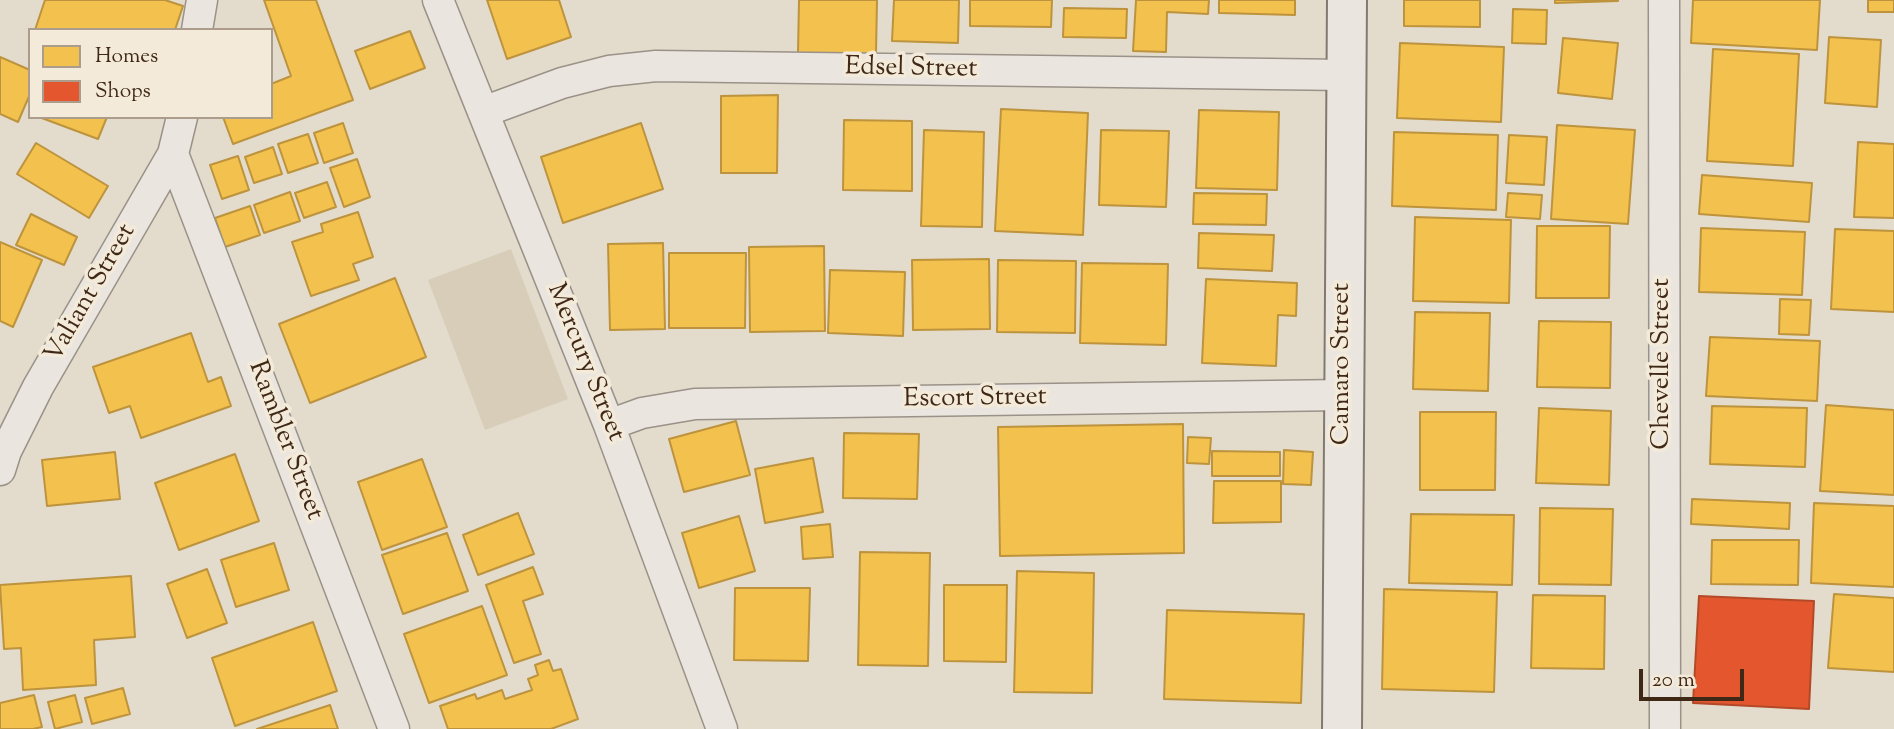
<!DOCTYPE html>
<style>
body{margin:0}
#map{position:relative;width:1894px;height:729px;overflow:hidden;background:#e3dccd;font-family:"Sorts Mill Goudy",serif}
canvas{display:block}
.legend{position:absolute;left:28px;top:28px;width:245px;height:91px;box-sizing:border-box;background:#f3ead9;border:2px solid #ab9c8b;margin:0;padding:9px 12px;list-style:none;font-size:21px;color:#402816}
.legend li{display:flex;align-items:center;gap:14px;height:35px}
.legend b{width:35px;border:2px solid #ab9c8b}
.scale{position:absolute;left:1639px;top:669px;width:105px;height:32px;box-sizing:border-box;border:4px solid #402816;border-top:0;padding-left:9px;font-size:21px;line-height:24px;white-space:nowrap;color:#402816;-webkit-text-stroke:5px #f3ead9;paint-order:stroke}
</style>
<div id="map">
<canvas width="1894" height="729"></canvas>
<ul class="legend">
<li><b style="height:19px;background:#f2c14e"></b>Homes</li>
<li><b style="height:19px;background:#e4572e"></b>Shops</li>
</ul>
<div class="scale">20 m</div>
</div>
<script>
const c = document.querySelector('canvas').getContext('2d');
c.lineJoin = 'round';
function fillPath(path, color) {
  c.fillStyle = color;
  c.fill(path, 'evenodd');
}
function strokePath(path, color, width, dash) {
  c.strokeStyle = color;
  c.lineWidth = width;
  c.lineCap = dash ? 'butt' : 'round';
  c.setLineDash(dash || []);
  c.stroke(path);
}
function label(font, color, halo, rows, align = 'center') {
  c.font = font + ' "Sorts Mill Goudy",serif';
  c.lineWidth = 7;
  c.setLineDash([]);
  c.textBaseline = 'middle';
  c.strokeStyle = halo;
  c.fillStyle = color;
  for (const [text, x, y, turn = 0] of rows) {
    c.save();
    c.translate(x, y);
    c.rotate((+turn || 0) * Math.PI / 180);
    c.textAlign = isNaN(turn) ? turn : align;
    if (halo) c.strokeText(text, 0, 0);
    c.fillText(text, 0, 0);
    c.restore();
  }
}
const green = new Path2D(`
 M511 249 568 399 485 430 428 280Z`);
const homes = new Path2D(`
 M45 0H165L183 6 175 30H35Z
 M264 0H316L353 100 233 144 223 117H271V84L291 76Z
 M487 0H559L571 37 507 59Z
 M799 0H877L876 54 798 53Z
 M894 0H959L958 43 892 41Z
 M970 0H1052L1051 27 970 26Z
 M1136 0H1209L1208 14 1167 12 1166 52 1133 51Z
 M1219 0H1295V15L1219 13Z
 M1404 0H1480V27L1404 26Z
 M1555 0H1618V1L1555 3Z
 M1693 0H1820L1817 50 1691 43Z
 M1868 0H1894V12H1868Z
 M1064 8 1127 9 1126 38 1063 37Z
 M1513 9 1547 10 1546 44 1512 43Z
 M410 31 425 68 370 89 355 51Z
 M1829 37 1881 40 1877 107 1825 103Z
 M1563 38 1618 43 1612 99 1558 93Z
 M1400 43 1504 47 1501 122 1397 118Z
 M1713 49 1799 54 1793 166 1707 161Z
 M0 57 30 70V94L18 122 0 114Z
 M778 95 777 173H721V96Z
 M1001 109 1088 113 1083 235 995 231Z
 M1199 110 1279 112 1277 190 1196 188Z
 M39 117H107L98 139Z
 M844 120 912 121V191L843 190Z
 M343 123 353 153 324 163 314 133Z
 M641 123 663 189 563 223 541 157Z
 M1557 125 1635 130 1628 224 1551 219Z
 M924 130 984 132 982 227 921 226Z
 M1101 130 1169 131 1166 207 1099 205Z
 M1394 132 1498 135 1496 210 1392 206Z
 M308 134 318 163 288 173 278 144Z
 M1509 135 1547 137 1544 185 1506 183Z
 M1858 142 1894 144V218L1854 217Z
 M36 143 108 186 89 218 17 174Z
 M273 147 282 174 254 183 245 157Z
 M238 156 249 190 222 199 210 165Z
 M357 159 370 197 344 207 330 168Z
 M1702 175 1812 183 1809 222 1699 214Z
 M327 182 336 207 304 218 295 193Z
 M290 192 300 221 264 233 254 205Z
 M1194 193 1267 194 1266 225 1193 224Z
 M1508 193 1542 195 1540 219 1506 217Z
 M250 206 260 235 225 247 215 218Z
 M358 212 373 257 353 264 359 280 311 296 292 242 323 232 321 224Z
 M31 214 77 237 64 265 16 245Z
 M1415 217 1511 220 1509 303 1413 301Z
 M1537 226H1610L1609 298H1536Z
 M1701 228 1805 232 1802 295 1699 292Z
 M1835 229 1894 231V312L1831 309Z
 M1199 233 1274 235 1272 271 1198 268Z
 M0 242 42 260 13 327 0 321Z
 M663 243 665 329 610 330 608 244Z
 M824 246 825 331 750 332 749 247Z
 M669 253H746L745 328H669Z
 M989 259 990 329 913 330 912 260Z
 M998 260 1076 261 1075 333 997 332Z
 M1082 263 1168 264 1166 345 1080 343Z
 M830 270 905 272 903 336 828 333Z
 M395 278 426 357 310 403 279 324Z
 M1206 279 1297 283 1296 316 1278 315 1276 366 1202 363Z
 M1780 299 1811 300 1809 335 1779 334Z
 M1415 312 1490 313 1488 391 1413 389Z
 M1539 321 1611 322 1610 388 1537 387Z
 M191 333 208 382 221 377 231 406 141 438 130 406 109 413 93 367Z
 M1710 337 1820 341 1817 401 1706 396Z
 M1826 405 1894 410V495L1820 491Z
 M1712 406 1807 408 1805 467 1710 464Z
 M1539 408 1611 411 1609 485 1536 483Z
 M1420 412H1496L1495 490H1420Z
 M736 421 750 475 684 492 669 439Z
 M1183 424 1184 553 1000 556 998 427Z
 M844 433 919 434 917 499 843 498Z
 M1188 437 1211 438 1209 464 1187 463Z
 M1284 450 1313 452 1311 485 1283 484Z
 M1212 451 1280 452V476H1212Z
 M115 452 120 499 47 506 42 460Z
 M235 454 259 521 179 550 155 483Z
 M813 458 823 512 765 523 755 469Z
 M422 459 447 527 382 550 358 482Z
 M1214 481H1281V522L1213 523Z
 M1692 499 1790 503 1789 529 1691 524Z
 M1814 503 1894 506V587L1811 583Z
 M1540 508 1613 509 1611 585 1539 584Z
 M518 513 534 554 478 575 463 535Z
 M1411 514 1514 515 1512 585 1409 583Z
 M739 516 755 571 699 588 682 533Z
 M830 524 833 557 803 559 801 527Z
 M447 533 468 591 403 614 382 555Z
 M1712 540H1799L1798 585 1711 584Z
 M274 543 289 590 236 607 221 560Z
 M860 552 930 553 928 666 858 665Z
 M533 567 543 594 523 601 541 654 514 663 486 585Z
 M207 569 227 623 187 638 167 584Z
 M1017 571 1094 573 1092 693 1014 692Z
 M131 576 135 637 94 640 96 685 23 690 21 648 4 649 0 585Z
 M944 585H1007L1006 662 944 661Z
 M735 588H810L808 661 734 660Z
 M1384 589 1497 592 1494 692 1382 689Z
 M1834 594 1894 598V672L1828 668Z
 M1533 595 1605 596 1604 669 1531 668Z
 M482 606 507 675 429 703 404 634Z
 M1167 610 1304 614 1301 703 1164 699Z
 M313 622 337 691 235 726 212 658Z
 M549 660 553 671 561 669 578 719 551 729H448L440 706 475 694 477 699 502 690 505 699 532 690 528 679 538 675 535 665Z
 M123 688 130 714 92 724 85 698Z
 M34 695 42 727 33 729H0V703Z
 M75 695 82 722 55 729 48 702Z
 M330 705 338 729H257Z`);
const shops = new Path2D(`
 M1699 596 1814 601 1809 709 1693 703Z`);
const street = new Path2D(`
 M438 0 609 425 722 729
 M1664 0 1665 729
 M197 30 202 0
 M483 112 562 83 609 71 656 66 1346 75
 M173 154 394 729
 M609 425 642 413 695 404 1344 395
 M0 470 6 451 38 387 173 154 182 117`);
const secondary = new Path2D(`
 M1342 729 1347 0`);
const streetNames = [
 ["Edsel Street",911,70,1],
 ["Valiant Street",92,294,-60],
 ["Mercury Street",584,363,68],
 ["Camaro Street",1344,364,-90],
 ["Chevelle Street",1664,364,-90],
 ["Escort Street",975,400,-1],
 ["Rambler Street",284,441,69]
];
fillPath(green, '#d8cdb8');
fillPath(homes, '#f2c14e');
strokePath(homes, '#bd933d', 2);
fillPath(shops, '#e4572e');
strokePath(shops, '#b34927', 2);
strokePath(street, '#9a9288', 33);
strokePath(secondary, '#827a70', 42);
strokePath(street, '#eae5de', 30);
strokePath(secondary, '#eae5de', 38);
label('26px', '#402816', '#f3ead9', streetNames);
</script>
